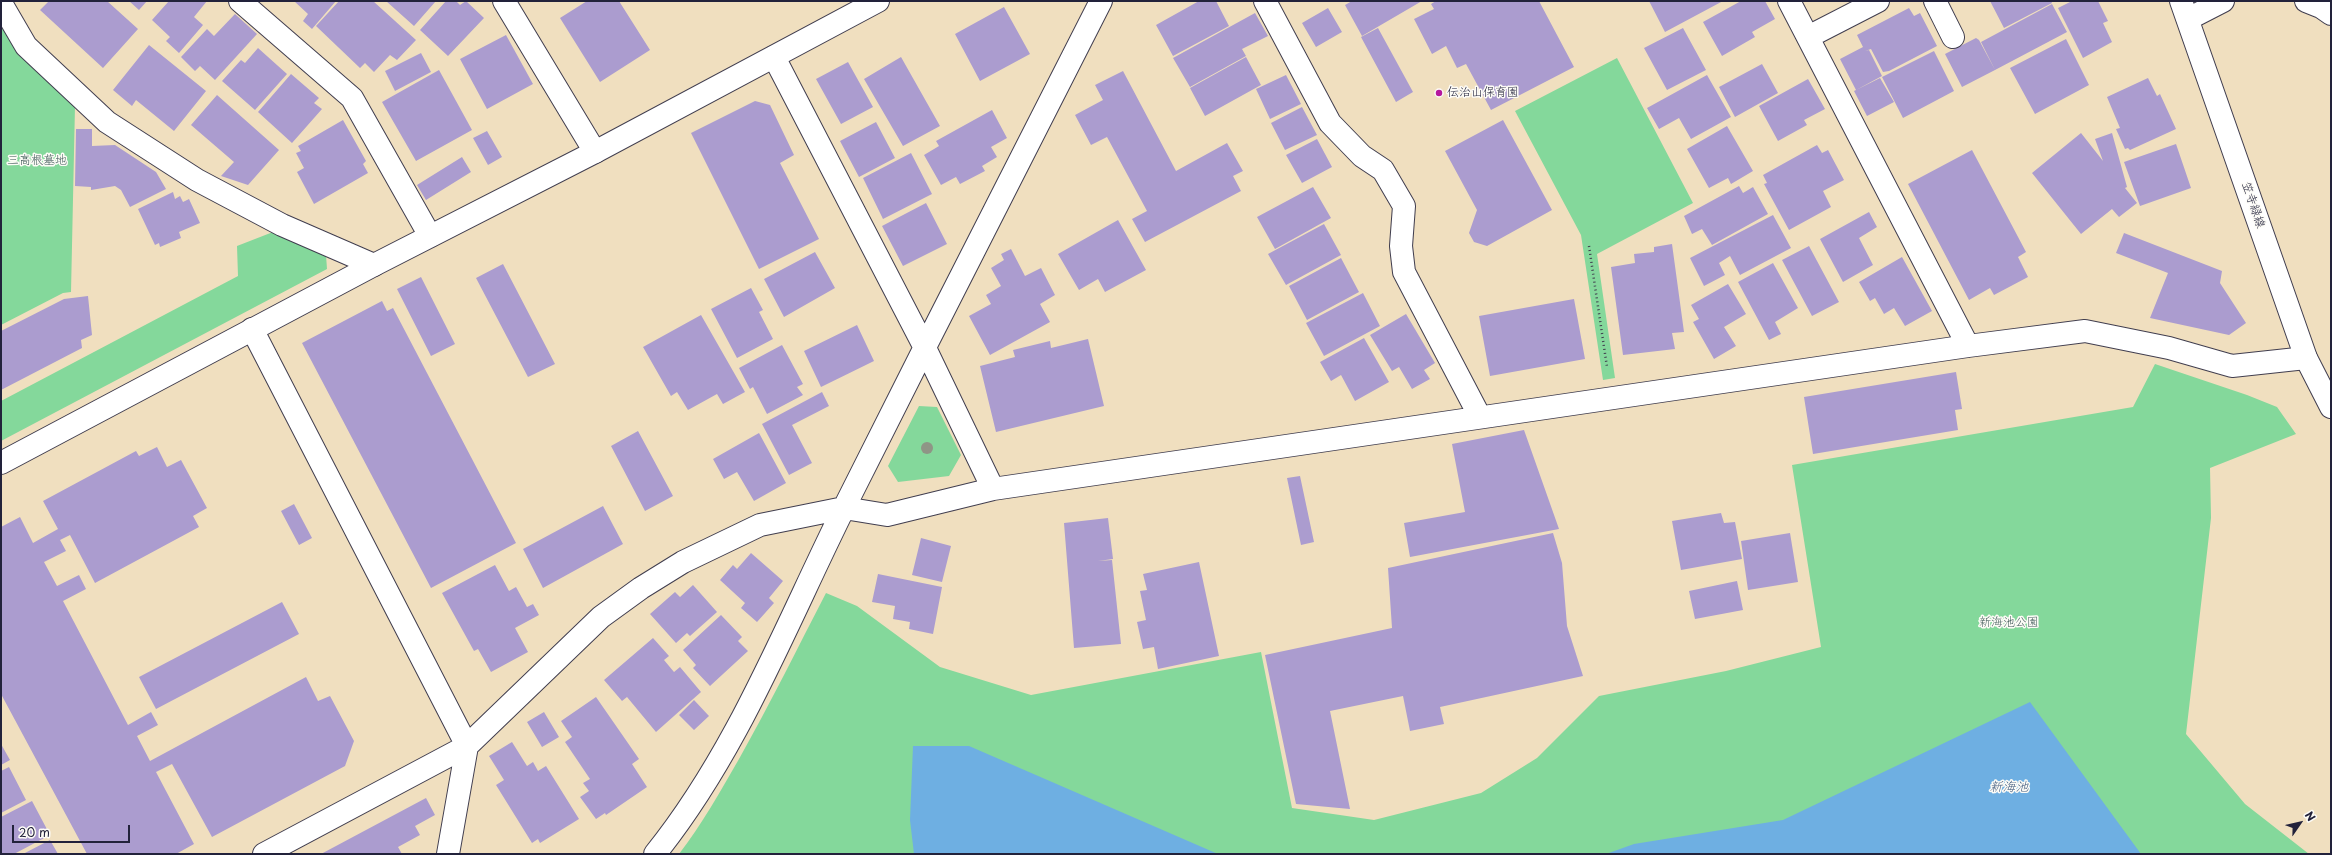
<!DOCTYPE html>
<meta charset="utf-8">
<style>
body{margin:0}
#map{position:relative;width:2332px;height:855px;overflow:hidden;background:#f0dfbf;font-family:"Playpen Sans",sans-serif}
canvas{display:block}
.frame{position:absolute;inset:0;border:2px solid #22223b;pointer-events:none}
.north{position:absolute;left:2280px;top:803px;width:40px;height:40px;-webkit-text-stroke:3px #fdfcf7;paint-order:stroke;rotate:56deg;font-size:11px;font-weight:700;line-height:16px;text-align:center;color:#22223b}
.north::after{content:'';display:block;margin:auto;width:14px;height:18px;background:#22223b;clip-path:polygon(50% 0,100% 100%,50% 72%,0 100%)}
.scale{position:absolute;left:12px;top:825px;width:118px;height:18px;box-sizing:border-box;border:2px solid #22223b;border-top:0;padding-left:5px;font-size:12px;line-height:14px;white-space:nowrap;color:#22223b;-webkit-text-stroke:3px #fdfcf7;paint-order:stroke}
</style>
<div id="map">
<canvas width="2332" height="855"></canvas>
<div class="frame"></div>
<div class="north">N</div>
<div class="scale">20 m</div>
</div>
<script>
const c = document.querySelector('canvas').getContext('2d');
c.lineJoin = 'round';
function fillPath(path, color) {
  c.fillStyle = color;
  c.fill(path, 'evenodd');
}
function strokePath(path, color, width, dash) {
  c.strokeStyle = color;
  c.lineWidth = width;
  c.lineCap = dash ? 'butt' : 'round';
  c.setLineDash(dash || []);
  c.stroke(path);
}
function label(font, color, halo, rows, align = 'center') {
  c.font = font + ' "Playpen Sans","Klee One",sans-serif';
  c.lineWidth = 3;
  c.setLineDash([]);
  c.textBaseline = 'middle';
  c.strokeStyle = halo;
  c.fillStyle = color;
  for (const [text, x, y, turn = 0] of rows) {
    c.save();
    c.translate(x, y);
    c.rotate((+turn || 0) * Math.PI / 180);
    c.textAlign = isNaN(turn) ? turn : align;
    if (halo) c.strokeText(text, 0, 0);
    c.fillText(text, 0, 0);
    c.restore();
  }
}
const green = new Path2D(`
 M1 20 75 106 71 292 63 293 1 325Z
 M1617 58 1693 203 1597 254 1615 378 1603 380 1581 235 1515 111Z
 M273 232 326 255 327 269 1 441V401L238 276 237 246Z
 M2155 364 2247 395 2277 407 2296 434 2210 468 2211 518 2186 734 2245 804 2309 854H679C702 824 720 792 739 759 770 704 797 649 826 593L857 606 940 667 1031 695 1261 652 1292 808 1374 820 1481 793 1537 758 1599 696 1726 671 1821 647 1792 465 2133 407Z
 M919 406 937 407 961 455 949 476 898 482 888 466Z`);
const water = new Path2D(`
 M2030 702 2141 854H1606L1634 844 1783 820Z
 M913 746H969L1218 854H914L910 820Z`);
const building = new Path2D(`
 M49 1H107L138 29 103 68 40 10Z
 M129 1H147L139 10Z
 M169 1H207L194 17 203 25 179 53 166 41 170 37 152 20Z
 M294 1H336L312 29 303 21 308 14Z
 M339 1H373L416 40 397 60 390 55 374 72 365 63 360 68 316 26Z
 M386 1H436L414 26Z
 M446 1H456L460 5 466 1 484 18 448 56 420 30Z
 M587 1H619L650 50 600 82 560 18Z
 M1199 1H1216L1229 26 1173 56 1156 25Z
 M1352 1H1422L1362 36 1345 5Z
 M1436 1H1539L1574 67 1491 110 1466 64 1457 68 1446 46 1432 54 1414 19 1434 9 1431 4Z
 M1649 1H1723L1665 32Z
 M1741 1H1765L1775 19 1752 32 1755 37 1722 56 1703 22Z
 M1990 1H2051L2052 3 2004 28Z
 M2072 1H2098L2108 21 2103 23 2112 42 2083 58 2058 8Z
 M2052 4 2067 32 1995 70 1981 42Z
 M1004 7 1030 54 980 81 955 34Z
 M1328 8 1342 32 1316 47 1302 23Z
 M1909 8 1914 16 1920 13 1937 46 1889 71 1883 72 1871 49 1865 51 1869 50 1882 76 1856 90 1840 59 1863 47 1857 35Z
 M1255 13 1268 36 1242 49 1246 56 1190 87 1173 58Z
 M235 14 257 34 215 80 200 66 195 71 181 57 207 29 214 36Z
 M1378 28 1413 92 1396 102 1361 37Z
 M1683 28 1706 70 1667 90 1644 48Z
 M506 35 533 84 487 109 460 59Z
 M1976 38 1979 40 1995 70 1962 87 1945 54Z
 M2066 39 2089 85 2035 114 2010 68Z
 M149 45 206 91 174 131 136 100 132 106 113 90Z
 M258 48 287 74 255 110 222 81 241 60 245 63Z
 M1934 51 1954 91 1903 118 1882 77Z
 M421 53 431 72 395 91 385 71Z
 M901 57 940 126 903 146 864 79Z
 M1246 57 1261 85 1205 116 1190 88Z
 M848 62 873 107 841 124 816 79Z
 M1762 64 1778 93 1735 117 1719 87Z
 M439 70 472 130 416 161 382 102Z
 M1123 71 1176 171 1227 143 1243 171 1233 176 1241 191 1145 242 1132 219 1147 211 1107 137 1091 145 1075 115 1103 100 1095 85Z
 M291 74 319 98 314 103 322 109 292 143 258 112Z
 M1286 75 1301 104 1270 119 1256 89Z
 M1707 75 1731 117 1691 139 1679 118 1659 129 1647 108Z
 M1880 78 1894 102 1867 116 1854 91Z
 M2148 78 2157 96 2160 94 2176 129 2130 150 2128 148 2125 149 2116 129 2120 128 2107 97Z
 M1808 79 1825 109 1804 120 1807 125 1778 141 1759 106Z
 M217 95 279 150 248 185 221 176 234 162 191 125Z
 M755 101 770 105 794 155 780 163 819 239 759 269 691 133Z
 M1302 107 1317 135 1285 150 1271 123Z
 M992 110 1007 138 991 147 997 157 982 166 985 171 960 184 956 177 941 185 924 155 939 146 936 141Z
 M343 120 366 161 363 164 368 173 314 204 297 172 304 168 296 153 301 151 298 146Z
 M1503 120 1552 210 1487 246 1474 242 1469 233 1477 210 1445 151Z
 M876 122 895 158 859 177 840 141Z
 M1727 126 1753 171 1731 184 1728 178 1709 188 1687 149Z
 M76 129H92V146L115 145 156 172 166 189 130 207 121 190 115 186 91 190V187L75 186Z
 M487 131 502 157 488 165 473 138Z
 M2081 133 2103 161 2095 139 2112 133 2127 187 2125 188 2137 203 2119 217 2112 209 2081 234 2032 173Z
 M1317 139 1332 167 1302 183 1286 155Z
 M2176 144 2191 188 2140 206 2124 162Z
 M1817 145 1822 153 1828 150 1844 180 1823 191 1831 207 1789 230 1764 184 1767 183 1763 175Z
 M1972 150 2026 252 2018 257 2028 277 1994 295 1990 288 1969 300 1908 184Z
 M911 153 932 194 883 219 863 178Z
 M462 157 471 172 426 200 417 185Z
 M1739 186 1743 193 1753 187 1768 214 1712 245 1702 229 1692 234 1684 216Z
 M1313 187 1331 218 1275 249 1257 217Z
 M173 192 175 199 180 196 183 202 189 199 200 223 179 232 181 238 160 247 159 243 155 245 138 209Z
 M926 203 947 244 903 266 882 226Z
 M1869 212 1877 227 1859 238 1873 265 1843 282 1820 239Z
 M1773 215 1791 248 1740 275 1730 256 1719 263 1725 275 1704 286 1690 258Z
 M1118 220 1146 270 1105 292 1098 279 1079 290 1058 254Z
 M1324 224 1341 255 1286 285 1268 254Z
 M2124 233 2222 271 2220 283 2246 323 2229 335 2150 318 2168 273 2116 253Z
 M1672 244 1684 332 1672 333 1675 349 1623 355 1611 267 1635 263 1634 254 1654 252V247Z
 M1809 246 1839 302 1812 316 1782 260Z
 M1011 249 1025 276 1041 268 1055 295 1040 304 1050 322 990 355 969 316 991 304 986 295 1001 286 991 268 1004 260 1001 254Z
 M815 252 835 288 784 317 764 279Z
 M1902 257 1932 311 1905 326 1894 308 1884 314 1875 298 1870 301 1859 282Z
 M1341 258 1359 292 1307 320 1289 286Z
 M1773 263 1798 308 1775 322 1781 334 1769 340 1738 282Z
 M503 264 555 364 528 377 476 278Z
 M421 277 455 344 431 356 397 289Z
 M1728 284 1746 314 1724 327 1736 346 1714 359 1693 322 1699 319 1691 305Z
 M751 288 763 310 759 312 773 339 737 358 711 309Z
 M1363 293 1380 326 1324 356 1306 323Z
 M88 296 92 335 81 340 82 348 1 390V331L64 299Z
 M1574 299 1585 359 1490 376 1479 316Z
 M382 301 387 311 393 308 516 543 431 588 302 343Z
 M1406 314 1435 363 1424 370 1430 379 1412 389 1399 367 1392 371 1370 335Z
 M701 315 745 392 723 404 717 394 688 410 677 392 671 396 643 347Z
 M857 325 874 361 821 387 804 351Z
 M1364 338 1389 382 1355 401 1341 375 1331 381 1320 362Z
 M1088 339 1104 406 996 432 980 366 1015 357 1013 350 1050 341 1051 348Z
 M782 345 803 384 797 387 803 395 767 414 753 387 750 389 739 368Z
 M1956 372 1962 409 1955 410 1958 430 1813 454 1804 397Z
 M822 392 829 406 792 425 812 463 789 475 762 424Z
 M1524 430 1559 529 1410 557 1404 523 1465 512 1452 444Z
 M638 431 673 496 645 511 611 446Z
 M759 433 786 483 754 501 737 472 724 479 713 459Z
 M157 447 167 467 181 460 207 508 193 516 199 527 95 583 70 535 60 540 66 551 44 562 57 586 79 575 86 589 63 601 128 725 151 712 158 725 137 736 150 761 306 677 318 701 330 696 354 741 345 766 212 837 172 764 156 772 194 844 176 854H87L1 694V527L20 517 33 543 58 529 43 501 136 451 139 456Z
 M1300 476 1314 542 1301 545 1287 478Z
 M294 504 312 538 299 545 281 511Z
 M603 506 623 544 543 588 523 549Z
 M1721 513 1724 523 1735 522 1742 559 1681 570 1672 521Z
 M1108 518 1113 559 1098 561 1112 560 1121 644 1074 648 1064 523Z
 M1553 533 1562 563 1567 626 1583 676 1440 707 1444 724 1410 731 1403 696 1330 711 1350 809 1296 804 1265 655 1392 628 1388 568Z
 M1790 533 1798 582 1748 590 1741 541Z
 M921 538 951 546 942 582 912 575Z
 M751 553 783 581 769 598 774 603 757 622 741 608 745 603 720 580 733 565 737 569Z
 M1199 562 1219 656 1158 669 1154 647 1143 649 1137 622 1146 620 1140 591 1147 590 1143 574Z
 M495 565 509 591 516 587 527 607 533 604 539 615 515 628 528 652 491 672 478 649 474 651 442 593Z
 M878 574 942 587 933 634 909 629 910 622 893 619 895 606 872 602Z
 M1737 581 1743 610 1695 619 1689 591Z
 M693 585 717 612 690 636 687 633 676 643 650 614 675 592 680 597Z
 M282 602 299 634 156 709 139 677Z
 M721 615 742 637 738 641 748 651 710 686 693 668 696 665 683 650Z
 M653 638 669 656 664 660 674 672 680 667 701 692 656 732 627 697 622 701 604 680Z
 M596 697 639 759 632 764 647 787 606 815 605 813 596 819 580 797 589 791 583 783 590 779 565 742 572 737 561 721Z
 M694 700 709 716 694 730 679 715Z
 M544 712 559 737 542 747 527 722Z
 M512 742 527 766 533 762 538 771 546 766 579 819 540 843 538 839 532 843 496 785 504 780 489 756Z
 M1 744 10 760 1 765Z
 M9 767 26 800 1 813V771Z
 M426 798 435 815 415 826 420 835 398 847 402 854H321Z
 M32 801 50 835 14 854H1V817Z
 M50 840 58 854H23Z`);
const path = new Path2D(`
 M1589 246 1607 367`);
const service = new Path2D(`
 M2306 1 2321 7 2331 14
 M2188 19 2223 1`);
const minor = new Path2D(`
 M240 1 352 98 430 236
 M504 1 595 152
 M1265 1 1330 123 1362 156 1383 170 1404 206 1401 246 1404 272 1480 417
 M1789 1 1968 346
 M1935 1 1953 37
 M1 3 26 46 107 122 197 180 282 225 374 265
 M1808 37 1878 1
 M774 57 925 348 993 489
 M252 329 467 746 448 854
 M264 854 467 746 601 617 641 588 683 562 760 525 844 508 887 515 993 489 1968 346 2085 331 2169 348 2232 366 2306 358
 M655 854C738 751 786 624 845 506 929 337 1016 170 1101 1`);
const tertiary = new Path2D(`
 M2181 1 2306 358 2331 407
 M1 463 374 265 595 152 878 1`);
const trees = [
 [927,448]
];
const markers = [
 [1439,93,4,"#b5179e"]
];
const poiNames = [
 ["伝治山保育園",1447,93]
];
const parkNames = [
 ["三高根墓地",37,161],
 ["新海池公園",2009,623]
];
const streetNames = [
 ["笠寺緑線",2253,205,71]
];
const waterNames = [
 ["新海池",2009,787]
];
fillPath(green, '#84d89b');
fillPath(water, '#6eafe2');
fillPath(building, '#ab9ccf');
strokePath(service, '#413e4f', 24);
strokePath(minor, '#413e4f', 24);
strokePath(tertiary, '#413e4f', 24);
strokePath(path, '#413e4f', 2.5, [1, 3]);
strokePath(service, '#fff', 22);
strokePath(minor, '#fff', 22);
strokePath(tertiary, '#fff', 22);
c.fillStyle = '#8f9586';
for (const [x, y] of trees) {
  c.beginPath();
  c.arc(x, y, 6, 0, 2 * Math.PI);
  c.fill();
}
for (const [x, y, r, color] of markers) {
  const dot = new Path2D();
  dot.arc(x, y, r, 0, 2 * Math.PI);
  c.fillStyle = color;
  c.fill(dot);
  strokePath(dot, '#fdfcf7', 1.5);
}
label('12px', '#22223b', '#fdfcf7', poiNames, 'left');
label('12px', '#3f5958', '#fdfcf7', parkNames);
label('12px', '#22223b', '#fdfcf7', streetNames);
label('italic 13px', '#405a7e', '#fdfcf7', waterNames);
</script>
